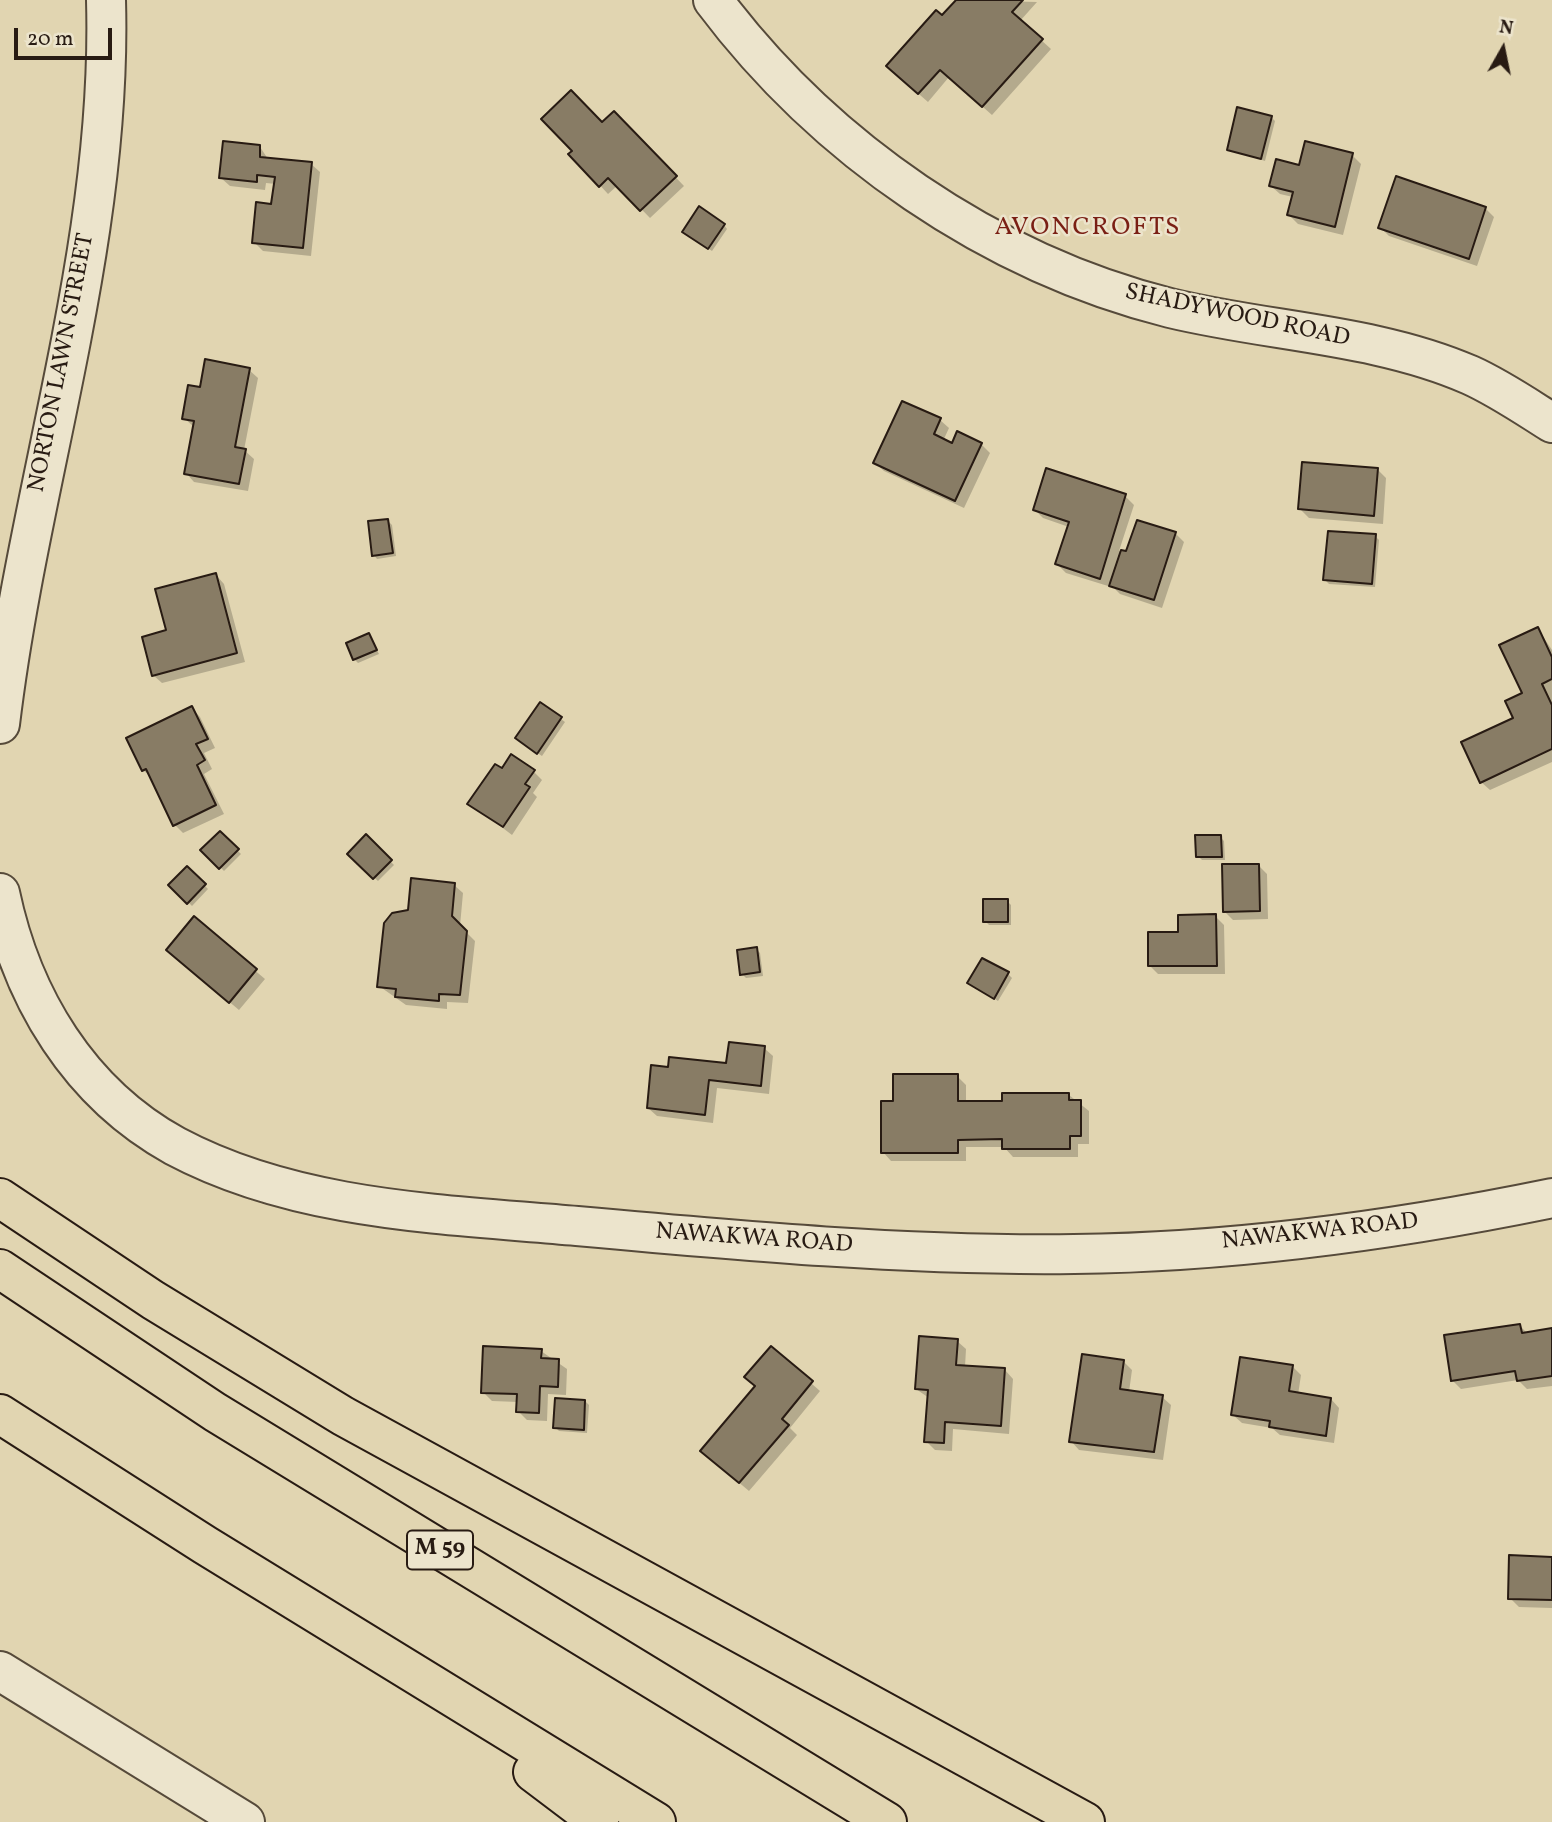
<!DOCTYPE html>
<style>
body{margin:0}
#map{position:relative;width:1552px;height:1822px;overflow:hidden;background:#e1d5b1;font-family:Vollkorn,serif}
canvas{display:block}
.north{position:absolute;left:1468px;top:14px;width:70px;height:70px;-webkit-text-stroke:5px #ece4cc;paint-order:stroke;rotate:9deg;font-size:19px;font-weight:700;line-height:28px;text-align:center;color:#281b13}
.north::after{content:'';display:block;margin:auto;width:24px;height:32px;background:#281b13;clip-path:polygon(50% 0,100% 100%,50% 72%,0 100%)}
.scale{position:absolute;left:14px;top:28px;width:98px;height:32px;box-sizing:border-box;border:4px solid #281b13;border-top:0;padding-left:9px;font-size:21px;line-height:24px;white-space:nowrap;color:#281b13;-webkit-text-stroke:5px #ece4cc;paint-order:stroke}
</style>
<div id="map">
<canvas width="1552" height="1822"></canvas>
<div class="north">N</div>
<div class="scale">20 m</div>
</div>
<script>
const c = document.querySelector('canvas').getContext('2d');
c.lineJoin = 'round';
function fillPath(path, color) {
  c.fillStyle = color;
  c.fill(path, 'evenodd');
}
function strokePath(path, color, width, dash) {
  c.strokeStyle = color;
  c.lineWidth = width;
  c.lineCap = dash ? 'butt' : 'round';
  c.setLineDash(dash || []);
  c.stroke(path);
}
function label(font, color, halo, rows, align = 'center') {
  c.font = font + ' Vollkorn,serif';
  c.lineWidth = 5;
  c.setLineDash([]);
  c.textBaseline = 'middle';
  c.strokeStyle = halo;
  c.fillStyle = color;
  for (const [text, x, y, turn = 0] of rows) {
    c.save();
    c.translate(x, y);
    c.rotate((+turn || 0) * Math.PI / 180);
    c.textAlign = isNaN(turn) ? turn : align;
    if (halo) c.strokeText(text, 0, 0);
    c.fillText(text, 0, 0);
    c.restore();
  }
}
const shadow = new Path2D(`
 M958 0 1037 2 1020 21 1051 49 992 115 949 77 928 102 897 75Z
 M614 113 684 186 650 218 618 185 608 194 571 154Z
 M1271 117 1275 121 1265 161 1229 149Z
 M260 147 268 159 311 164 320 172 311 256 263 251 254 242 273 206 276 184 266 183 265 190 230 186 221 178Z
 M1352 155 1361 164 1343 235 1298 224 1289 215 1293 197 1280 194 1271 186 1301 167Z
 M1485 208 1494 217 1477 266 1389 236 1380 227Z
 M724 225 727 229 712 251 688 235Z
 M249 370 258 378 244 450 254 459 248 491 194 482 186 473 194 427 184 418 201 389Z
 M903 403 940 420 949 428 943 441 953 445 981 444 990 453 964 508 884 471 875 463Z
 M1377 469 1386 478 1383 524 1309 518 1300 509Z
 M1047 471 1125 496 1134 505 1119 551 1127 554 1175 533 1184 542 1162 608 1120 594 1109 583 1108 586 1066 573 1057 564 1069 527 1043 518 1035 510Z
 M388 521 392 525 396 556 377 559 374 555Z
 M1375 536 1379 540 1375 587 1329 584 1325 580Z
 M216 575 224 584 245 662 162 683 153 675 168 631Z
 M1538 629 1552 650V762L1490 790 1481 782 1516 719 1524 694Z
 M369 635 379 654 358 663 354 659Z
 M541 704 565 722 542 756 521 742Z
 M192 708 200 717 215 748 204 753 212 769 204 774 224 814 183 833 175 825 153 779 143 770Z
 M502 770 534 772 542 780 533 793 537 797 512 835 470 803Z
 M220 833 241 854 224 871 203 850Z
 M366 837 394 865 378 881 349 854Z
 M1220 837 1224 841 1225 860H1202L1198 856Z
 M1258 865 1267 874 1268 919 1233 920 1224 911Z
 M187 868 208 889 192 906 171 885Z
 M454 885 463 893 460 926 475 941 468 1003 447 1002V1009L406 1005 379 986 409 911Z
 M1007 901 1011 905V925H989L985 921Z
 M1215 916 1224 925 1225 974H1158L1150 966Z
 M194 919 265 979 239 1010 177 958Z
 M756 949 760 953 763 976 746 978 742 974Z
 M1008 974 1012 978 998 1001 970 983Z
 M764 1048 773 1056 769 1094 717 1088 713 1123 657 1116 648 1108 670 1069 728 1065Z
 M957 1076 966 1085V1103H1004L1069 1095 1089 1111V1144H1078V1157H1013L1004 1147H966V1161H891L883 1152 895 1102Z
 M1520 1326 1528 1334 1552 1330V1386L1527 1389 1518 1380 1461 1389 1452 1380Z
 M957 1341 966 1349 965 1367 1005 1370 1013 1379 1009 1434 953 1429 952 1451 935 1450 926 1441 929 1398 916 1389Z
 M771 1348 820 1391 790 1428 797 1435 749 1491 711 1459 756 1387Z
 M541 1351 567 1369 566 1395 548 1394 547 1421 527 1420 518 1411V1402L492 1401 483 1392Z
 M1123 1361 1132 1370 1129 1392 1162 1397 1171 1405 1163 1460 1079 1450 1071 1441Z
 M1292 1366 1301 1375 1298 1395 1331 1399 1339 1408 1334 1443 1280 1435 1272 1428 1242 1423 1233 1415Z
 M585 1401 589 1405 587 1433 559 1431 555 1427Z
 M1552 1558V1608L1519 1607 1510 1598Z`);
const building = new Path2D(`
 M956 0H1023L1012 12 1043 39 982 107 940 70 918 94 886 66 936 10 942 15Z
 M571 90 602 122 614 111 677 176 640 211 608 178 599 187 568 154 572 151 541 119Z
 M1237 107 1272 116 1261 159 1227 150Z
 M223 141 260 145V157L312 162 303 248 252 243 256 202 271 204 275 177 257 175V182L219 178Z
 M1305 141 1353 153 1335 227 1287 215 1293 192 1269 186 1276 159 1299 165Z
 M1396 176 1486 207 1469 259 1378 228Z
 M699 206 725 224 708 249 682 232Z
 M205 359 250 368 235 447 246 449 239 484 184 474 194 421 182 419 188 385 200 387Z
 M902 401 941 418 934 434 952 443 957 431 982 443 955 501 873 463Z
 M1302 462 1378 468 1374 516 1298 509Z
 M1046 468 1126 494 1100 579 1055 564 1069 522 1033 510Z
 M388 519 393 553 372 556 368 521Z
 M1137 520 1176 532 1154 600 1109 586 1121 550 1126 551Z
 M1328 531 1376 534 1372 584 1323 580Z
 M216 573 237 653 152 676 142 637 166 630 155 589Z
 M1538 627 1552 657V679L1542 684 1552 705V749L1480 783 1461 742 1513 718 1505 701 1522 693 1499 645Z
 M369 633 377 650 353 660 346 643Z
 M540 702 562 717 537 754 515 738Z
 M192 706 208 739 196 744 205 760 197 765 216 805 173 826 146 769 142 771 126 738Z
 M511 754 535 770 525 784 530 787 503 827 467 804 495 764 502 768Z
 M220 831 239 849 219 869 200 850Z
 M366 834 392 860 373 879 347 854Z
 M1195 835H1221L1222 857H1196Z
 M1222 864H1259L1260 911 1223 912Z
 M187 866 206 884 187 904 168 885Z
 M411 878 455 883 452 916 467 931 460 995 439 994V1001L395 997 396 989 377 987 384 923 392 913 408 910Z
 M983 899H1008V922H983Z
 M1216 914 1217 966H1148V932H1178V915Z
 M194 916 257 969 229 1003 166 950Z
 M757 947 760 972 740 975 737 950Z
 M982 958 1009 972 994 999 967 983Z
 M729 1042 765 1046 761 1086 709 1080 705 1115 647 1108 651 1065 668 1067 669 1057 726 1063Z
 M893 1074H958V1101H1002V1093H1069V1100H1081V1136H1070V1149H1002V1139L958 1140V1153H881V1101H893Z
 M1520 1324 1522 1333 1552 1328V1376L1517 1381 1515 1371 1451 1381 1444 1335Z
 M919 1336 958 1339 956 1365 1005 1368 1001 1426 945 1422 944 1443 924 1442 928 1390 915 1389Z
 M483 1346 542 1349 541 1358 559 1359 558 1387 540 1386 539 1413 516 1412 517 1394 481 1393Z
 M771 1346 813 1381 782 1419 789 1425 739 1483 700 1451 755 1386 744 1377Z
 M1082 1354 1124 1360 1120 1389 1163 1395 1154 1452 1069 1442Z
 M1240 1357 1293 1365 1289 1391 1331 1398 1326 1436 1269 1427 1270 1421 1231 1415Z
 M555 1398 585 1400 584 1430 553 1428Z
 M1509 1555 1552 1557V1600L1508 1599Z`);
const minor = new Path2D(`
 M713 0C824 148 990 263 1170 308 1269 332 1376 334 1470 375 1499 388 1525 406 1552 423
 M0 724C29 482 113 246 106 0
 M0 893C22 998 79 1093 175 1146 297 1211 443 1214 577 1226 742 1241 908 1256 1074 1254 1234 1252 1396 1230 1552 1198
 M0 1671 245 1822`);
const highway = new Path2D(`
 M0 1198 153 1300 343 1416 1085 1822
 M0 1269 215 1412 887 1822
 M0 1414 205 1545 656 1822
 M533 1772 599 1822`);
const shields = [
 [440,1550,66]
];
const shieldNames = [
 ["M 59",440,1550]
];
const streetNames = [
 ["SHADYWOOD ROAD",1237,317,12],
 ["NORTON LAWN STREET",63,363,-79],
 ["NAWAKWA ROAD",1320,1233,-6],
 ["NAWAKWA ROAD",754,1240,4]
];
const neighbourhoodNames = [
 ["AVONCROFTS",1088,229]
];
fillPath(shadow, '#0003');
fillPath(building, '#887c65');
strokePath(building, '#281b13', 2);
strokePath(minor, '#564a3a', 42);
strokePath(highway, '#281b13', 42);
strokePath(minor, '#ece4cc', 38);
strokePath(highway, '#e1d5b1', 38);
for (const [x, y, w] of shields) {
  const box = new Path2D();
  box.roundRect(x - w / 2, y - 19.5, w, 39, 5);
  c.fillStyle = '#ece4cc';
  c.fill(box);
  strokePath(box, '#281b13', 2);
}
label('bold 23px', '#281b13', null, shieldNames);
label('24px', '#281b13', '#ece4cc', streetNames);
c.letterSpacing = '2px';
label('26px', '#7a1f14', '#ece4cc', neighbourhoodNames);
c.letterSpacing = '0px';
</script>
